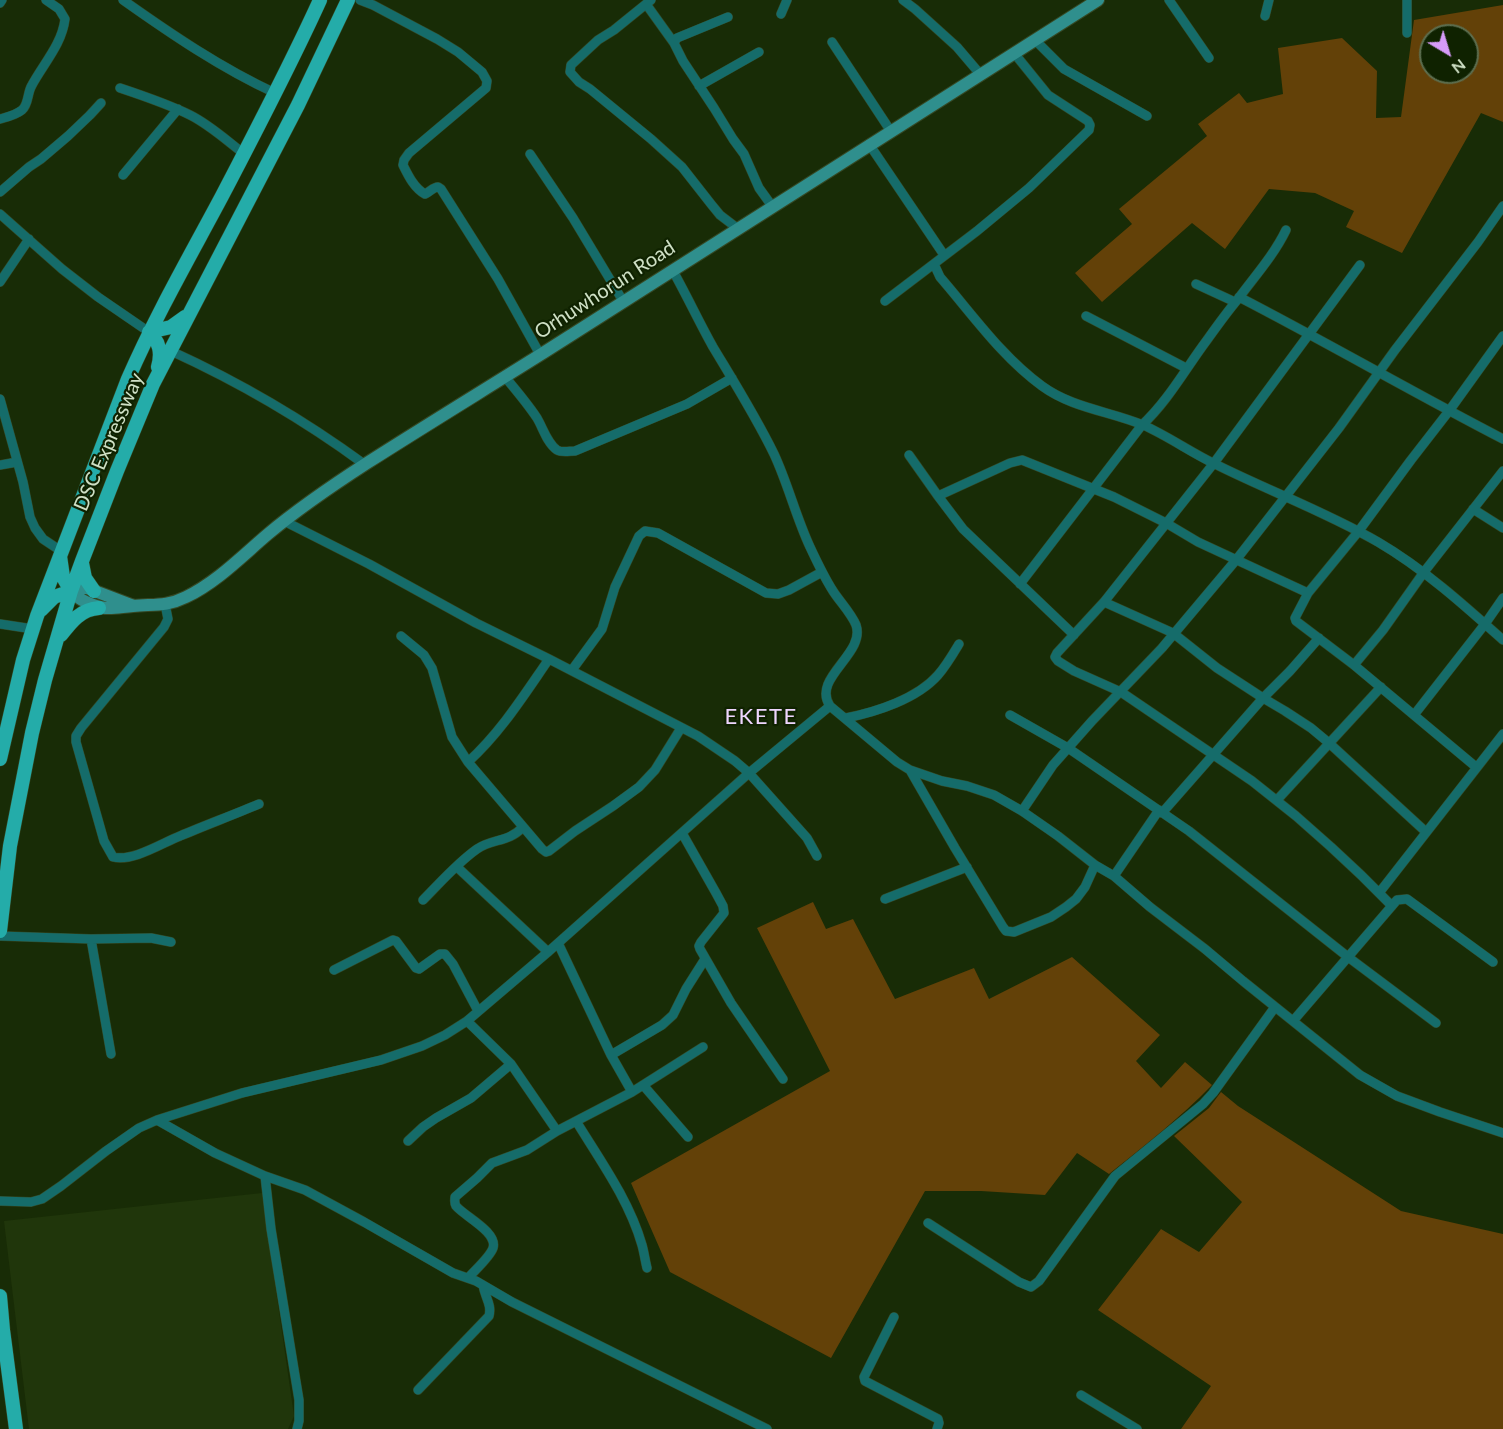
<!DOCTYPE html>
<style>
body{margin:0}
#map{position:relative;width:1503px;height:1429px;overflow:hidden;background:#182c06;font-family:Lato,sans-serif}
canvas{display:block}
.north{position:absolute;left:1419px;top:24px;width:60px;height:60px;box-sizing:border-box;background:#0f2200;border:2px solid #5c6e4f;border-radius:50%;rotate:142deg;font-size:16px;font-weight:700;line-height:24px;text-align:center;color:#cfe0c5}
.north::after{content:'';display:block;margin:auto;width:21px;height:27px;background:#d79bf9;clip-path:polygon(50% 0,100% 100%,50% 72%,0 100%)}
</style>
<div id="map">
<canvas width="1503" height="1429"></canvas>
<div class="north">N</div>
</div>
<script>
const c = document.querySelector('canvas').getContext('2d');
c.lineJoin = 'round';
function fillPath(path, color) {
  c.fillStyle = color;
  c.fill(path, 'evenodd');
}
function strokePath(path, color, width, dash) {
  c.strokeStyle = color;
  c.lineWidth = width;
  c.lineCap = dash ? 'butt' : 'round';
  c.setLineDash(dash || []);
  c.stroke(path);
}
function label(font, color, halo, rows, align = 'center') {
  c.font = font + ' Lato,sans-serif';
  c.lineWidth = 4.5;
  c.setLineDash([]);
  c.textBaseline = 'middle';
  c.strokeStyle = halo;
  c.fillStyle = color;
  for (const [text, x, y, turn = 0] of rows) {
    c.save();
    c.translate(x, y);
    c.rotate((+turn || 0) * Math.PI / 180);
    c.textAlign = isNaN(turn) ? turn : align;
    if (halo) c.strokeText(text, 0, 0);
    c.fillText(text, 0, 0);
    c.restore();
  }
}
const built = new Path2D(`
 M262 1193 294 1416 288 1429H29L4 1221Z`);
const green = new Path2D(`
 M1503 5V122L1481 113 1402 253 1346 227 1354 211 1315 193 1269 189 1225 249 1192 223 1102 302 1075 273 1132 224 1119 209 1207 136 1198 124 1239 93 1247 103 1283 94 1278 48 1342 38 1377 71 1376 118 1401 117 1414 20ZM1431 36H1467V72H1431Z
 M813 902 826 929 853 919 895 999 974 968 989 999 1072 957 1160 1035 1136 1061 1161 1088 1185 1062 1212 1085C1180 1118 1144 1146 1109 1174L1077 1153 1045 1195 981 1191H925L831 1358 670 1272 631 1183 830 1071 757 928Z
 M1221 1092 1238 1106 1401 1211 1503 1234V1429H1181L1211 1386 1098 1310 1161 1229 1199 1252 1242 1202 1174 1136 1209 1108Z`);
const street = new Path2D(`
 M123 0C171 34 221 68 275 93
 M360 0 373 5 437 39 458 52 482 72 487 81 486 88 409 153 404 160 403 165C408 175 414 188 425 194 430 192 433 187 438 187L441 189 498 279 537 349 542 354
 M651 0 614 30 598 40 571 65 570 72 579 82 590 89 651 139 682 167 711 204 720 215 737 228
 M903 0 915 9 957 47 980 74
 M1169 0 1209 58
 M0 3 2 0
 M646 4 674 43
 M781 14 787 0
 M1265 16 1269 0
 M728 17 677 38 674 43 683 61 714 108 733 139 744 154 759 188 772 206
 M1407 33V0
 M1035 40 1064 69 1147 116
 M832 42 890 130
 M699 86 759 52
 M120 88C144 96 168 104 190 115 210 125 226 140 243 153
 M0 119C7 117 16 115 22 110 29 104 27 93 32 85 44 63 62 44 65 19L59 9 46 0
 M869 144 944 255
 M530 154 573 218 623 301
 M123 175 178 109
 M0 192 29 167 41 159 68 136 90 115 101 103
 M0 214 62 269 98 297 149 332
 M934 264 940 277C972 314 1002 357 1042 386 1072 408 1109 411 1143 425 1168 436 1190 452 1215 464 1269 491 1326 512 1378 542 1424 569 1464 605 1503 640
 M1360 265 1214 463 1104 602 1057 653 1055 657 1058 661 1074 671 1121 692 1252 781 1296 816 1331 847 1361 875 1392 906
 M673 271C687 296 699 322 713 347 734 382 756 417 774 454 788 484 796 517 810 547 817 562 824 577 833 591 840 602 851 613 856 625 866 654 811 678 830 706L897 762 910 770 942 781 967 786 994 795 1022 811 1058 836 1095 865 1114 876 1150 907 1205 949 1243 981 1360 1075 1397 1096 1440 1112 1503 1133
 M0 282 29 239
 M1196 284 1235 302
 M1239 297C1328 343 1414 393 1503 439
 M885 301 977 231 1029 188 1089 130 1090 125 1088 121 1048 95 1014 53
 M1086 316 1186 368
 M171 351C239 382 304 420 364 464
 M505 377C516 390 527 403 537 418 543 428 547 443 557 450 562 453 569 451 575 451L687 404 732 378
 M0 399 23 482 30 517 35 528 43 539 61 551
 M909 455 938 496 963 529 1074 635
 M0 465 17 462
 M938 496 1010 463 1022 460 1114 497 1166 523 1198 542 1308 593
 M1473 509 1503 528
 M284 521 369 564 476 623 549 659 698 736 735 761 749 773 807 838 817 856
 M1020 584 1142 425C1168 401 1186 368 1207 340 1217 326 1227 312 1238 299 1255 276 1274 255 1286 230
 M1104 602 1173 633 1217 668 1263 698 1285 711 1311 728 1329 743 1426 832
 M165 604 168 619 164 627 81 728 76 736V742L104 841 113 857C133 862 162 843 180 836 206 825 233 815 259 804
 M0 624 33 629
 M401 636 424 655 432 668 452 737 468 762 542 849 546 852 549 851 575 831 613 806 639 787 655 770 681 728
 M1354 665 1383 630 1424 572 1503 471
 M572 670 602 629 615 587 639 536 645 531 658 533 766 593 778 594 789 590 822 572
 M1010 715 1068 748 1189 831 1348 957 1436 1023
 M1414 715 1485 624 1503 598
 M846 718C876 712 917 699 938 675 946 666 953 654 959 644
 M468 762C501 732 524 695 549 659
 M1476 767 1354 665 1296 621 1295 618 1308 593 1358 532 1411 460 1449 411 1503 336
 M910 770 955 848 1003 927 1006 931 1014 932 1051 917 1066 907 1076 899 1085 887 1095 865
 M1277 800 1381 687
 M1022 811 1053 765 1092 721 1162 648 1236 560 1339 428 1395 350 1478 242 1503 206
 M1162 813 1263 698 1290 671 1319 638
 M682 833 716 893 723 906 724 913 701 942 699 946 700 949 731 1003 783 1079
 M457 867 548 952
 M1114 876 1159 810
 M1379 893 1503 734
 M885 899 967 867
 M423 900C440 883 457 863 477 849 493 838 508 843 523 827
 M0 936 91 939 151 938 171 942
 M91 939 111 1054
 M558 943 611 1055 632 1092
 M334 970 393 940 396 941 416 968 419 969 440 954H445L453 964 478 1011
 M467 1021 511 1064 557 1131 527 1150 492 1163 477 1178 455 1197C455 1201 454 1202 456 1206 464 1216 498 1232 493 1248 490 1257 475 1270 468 1278
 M1293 1021 1397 900 1407 899 1493 962
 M611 1055 662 1025 673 1015 686 989 705 959
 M643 1085 688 1137
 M157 1120 215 1153 265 1176 305 1190 364 1222 453 1273 476 1281 512 1302 767 1429
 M576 1121C600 1160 629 1200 642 1245 644 1252 645 1260 647 1268
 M557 1131 632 1092 703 1047
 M408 1141 423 1127 436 1118 471 1098 511 1064
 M265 1176 271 1229 299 1400V1421L297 1429
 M0 1201 31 1202 42 1199 61 1186 106 1151 139 1128 157 1120 242 1093 381 1060 422 1046 445 1035 467 1021 548 952 749 773 830 706
 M928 1223 1019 1282 1031 1287 1039 1281 1115 1176 1203 1104 1213 1093 1275 1007
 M894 1317 864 1377 865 1381 938 1419 939 1423 937 1429
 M418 1390 489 1316C492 1304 485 1298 483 1285
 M1081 1395 1137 1429`);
const secondary = new Path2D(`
 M134 606 87 588H80L71 591C76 596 79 599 86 602 106 611 111 608 133 606 153 604 166 607 186 597 217 582 242 556 268 534 299 508 333 485 367 463 425 426 484 390 543 353 728 235 913 117 1098 0`);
const primary = new Path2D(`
 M149 332C160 342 162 353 158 367
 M149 332 171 327 185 317
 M82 563 85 578 94 591
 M41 610 54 597 71 591 63 577 60 556
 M61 635C71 622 81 609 99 608
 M0 759 23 660 37 616 128 379C156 315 190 256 222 196 256 131 290 66 320 0
 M0 931 10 846 32 733 45 680 71 591 82 561 117 471 153 384 298 105 348 0
 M0 1296 3 1330 16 1429`);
const streetNames = [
 ["Orhuwhorun Road",605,290,-33],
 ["DSC Expressway",109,442,-67]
];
const quarterNames = [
 ["EKETE",761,717]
];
fillPath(built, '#20360b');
fillPath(green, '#634108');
strokePath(street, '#354925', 10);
strokePath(secondary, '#354925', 14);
strokePath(primary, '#354925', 15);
strokePath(street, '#156c6a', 9);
strokePath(secondary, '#2f8f8d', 12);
strokePath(primary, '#24aca9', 14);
label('20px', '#cfe0c5', '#0f2200', streetNames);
c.letterSpacing = '1.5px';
label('22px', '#eed5fd', '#0f2200', quarterNames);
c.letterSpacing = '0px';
</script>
